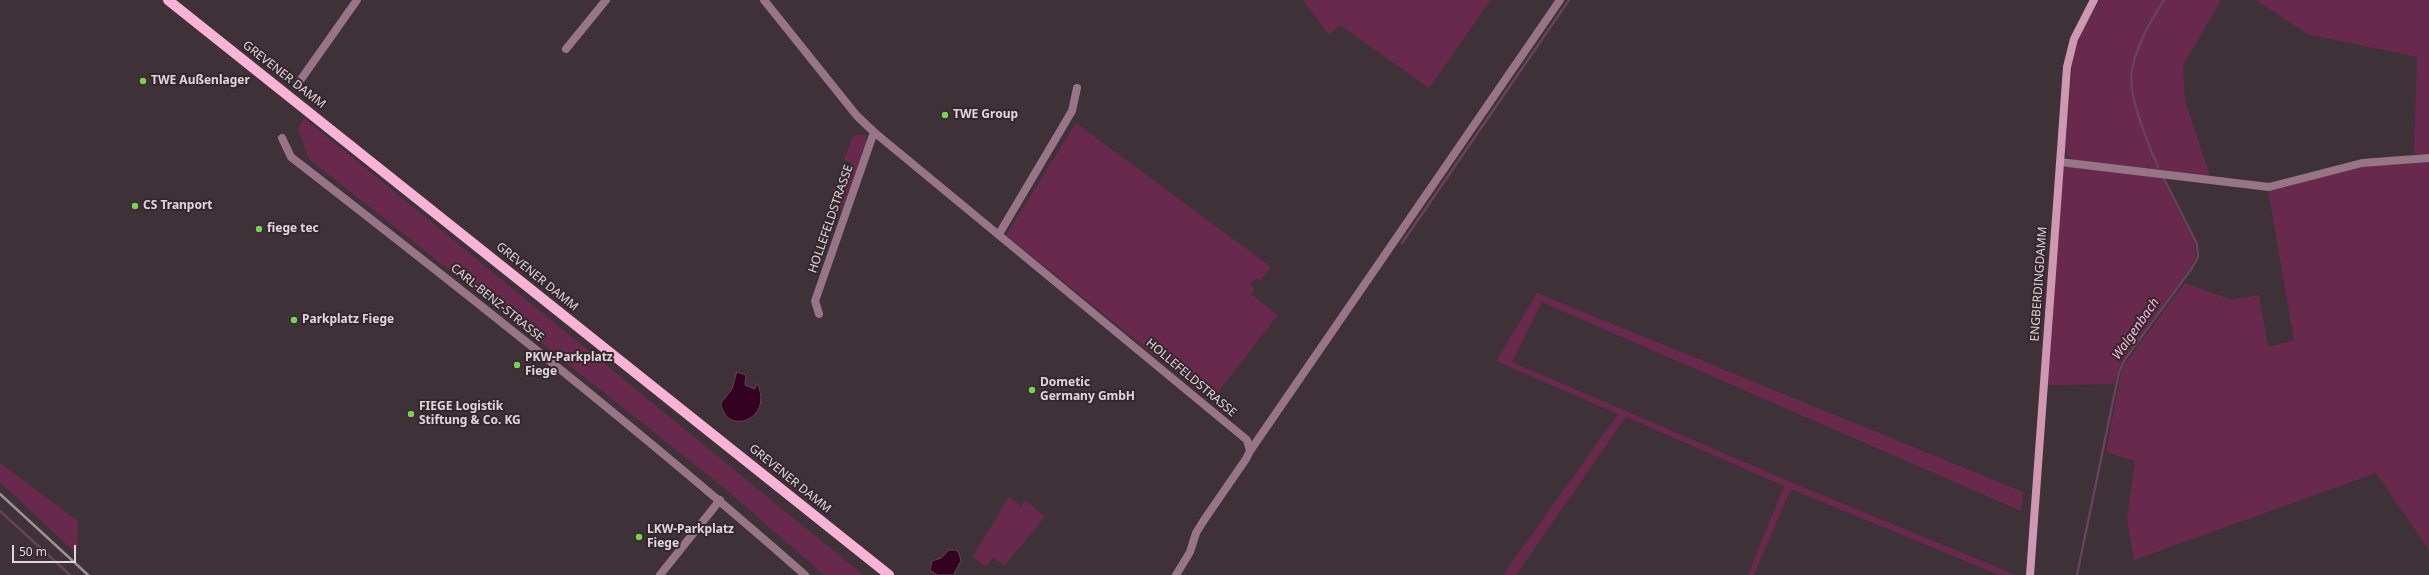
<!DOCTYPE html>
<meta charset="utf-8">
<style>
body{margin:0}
#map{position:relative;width:2429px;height:575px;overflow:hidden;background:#3f3138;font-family:"Noto Sans",sans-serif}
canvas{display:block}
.scale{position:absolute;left:12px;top:545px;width:64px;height:18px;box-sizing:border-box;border:2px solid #e0d6da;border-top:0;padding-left:5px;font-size:12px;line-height:14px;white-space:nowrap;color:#e0d6da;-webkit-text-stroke:3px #35272e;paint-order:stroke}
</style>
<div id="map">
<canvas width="2429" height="575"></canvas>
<div class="scale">50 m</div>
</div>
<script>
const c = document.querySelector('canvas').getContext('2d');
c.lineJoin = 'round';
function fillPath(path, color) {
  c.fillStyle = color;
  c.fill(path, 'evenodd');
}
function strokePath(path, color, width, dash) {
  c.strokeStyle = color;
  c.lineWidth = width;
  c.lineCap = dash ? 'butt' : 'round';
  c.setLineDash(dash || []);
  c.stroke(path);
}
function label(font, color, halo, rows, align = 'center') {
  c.font = font + ' "Noto Sans",sans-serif';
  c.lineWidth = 4;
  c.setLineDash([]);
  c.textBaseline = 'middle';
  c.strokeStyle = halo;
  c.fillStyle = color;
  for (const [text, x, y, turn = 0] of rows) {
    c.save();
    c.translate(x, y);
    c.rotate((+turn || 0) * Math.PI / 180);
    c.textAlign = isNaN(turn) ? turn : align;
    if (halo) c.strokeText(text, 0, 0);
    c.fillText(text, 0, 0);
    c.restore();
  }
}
const green = new Path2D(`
 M1303 0H1491L1429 88 1340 25 1329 35Z
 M2100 0H2221L2183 66 2185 101 2211 178 2152 171 2149 165 2144 170 2075 160 2068 156 2065 150 2073 59 2080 35Z
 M2256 0H2429V154H2414L2417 57 2307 34Z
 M304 118 863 575H824L723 487 309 159 298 130Z
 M1076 123 1271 267 1260 281 1256 278 1250 285 1255 289 1251 294 1278 315 1211 401 1006 235Z
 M857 135H866V143L842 210 828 205 835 185 841 186 852 163 844 160 852 138Z
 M2429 161V550L2376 473 2134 560 2127 519 2135 461 2106 452 2121 372 2127 361 2185 283 2232 300 2259 295 2268 347 2294 340 2268 190 2364 165Z
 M2070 166 2161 177 2195 244V257L2190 268 2122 360 2113 384 2047 385 2062 174 2065 168Z
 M1537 293 2023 492 2021 511 1542 302 1512 362 1793 483 2016 575H1999L1791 489 1754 575H1748L1784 486 1626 417 1516 575H1503L1618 414 1496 361Z
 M0 463 78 521 77 554 0 482Z
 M1009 497 1021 506 1025 500 1045 517 1004 566 993 557 986 567 973 556Z`);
const water = new Path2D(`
 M737 372 746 375 745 385 755 389 757 383C775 420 725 437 721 403L732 389Z
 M949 550H956L959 553 961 561 953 575H937L930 570 932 561 941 558Z`);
const stream = new Path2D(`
 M2158 167C2148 143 2127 95 2132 70 2137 44 2150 22 2164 0
 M1402 243 1569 0
 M0 511 70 575
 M2077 575 2119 372 2125 359 2192 268 2198 257 2197 244 2164 179`);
const street = new Path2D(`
 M764 0 857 116 874 132 1247 440 1250 451 1246 459 1204 520 1196 533 1190 552 1176 575
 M566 49 606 0
 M297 85 357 0
 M282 138 291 157C465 292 639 429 805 575
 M2060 162 2269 187 2362 163 2429 158
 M999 234 1072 111 1077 88
 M819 314 815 301 874 132
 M1250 451 1560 0
 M660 575 720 500`);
const secondary = new Path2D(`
 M2030 575 2067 67 2074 39 2094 0`);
const primary = new Path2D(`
 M168 0 889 575`);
const rail = new Path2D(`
 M0 494 88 575`);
const markers = [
 [143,81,4,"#7cd155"],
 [945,115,4,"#7cd155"],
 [135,206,4,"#7cd155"],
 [259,229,4,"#7cd155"],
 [294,320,4,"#7cd155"],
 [517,365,4,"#7cd155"],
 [1032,390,4,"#7cd155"],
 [411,414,4,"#7cd155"],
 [639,537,4,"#7cd155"]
];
const streetNames = [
 ["GREVENER DAMM",284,75,38],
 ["HOLLEFELDSTRASSE",831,219,-71],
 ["GREVENER DAMM",537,277,39],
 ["ENGBERDINGDAMM",2039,284,-86],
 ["CARL-BENZ-STRASSE",497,303,39],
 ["HOLLEFELDSTRASSE",1191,378,40],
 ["GREVENER DAMM",790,479,39]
];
const poiNames = [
 ["TWE Außenlager",151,81],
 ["TWE Group",953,115],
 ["CS Tranport",143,206],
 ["fiege tec",267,229],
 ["Parkplatz Fiege",302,320],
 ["PKW-Parkplatz",525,358],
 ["Fiege",525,372],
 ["Dometic",1040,383],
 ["Germany GmbH",1040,397],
 ["FIEGE Logistik",419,407],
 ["Stiftung & Co. KG",419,421],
 ["LKW-Parkplatz",647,530],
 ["Fiege",647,544]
];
const waterNames = [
 ["Walgenbach",2136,329,-55]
];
fillPath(green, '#68294d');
fillPath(water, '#330221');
strokePath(water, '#674258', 1);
strokePath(stream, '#674258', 2.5);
strokePath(street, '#977586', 8);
strokePath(secondary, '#ce98b3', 8);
strokePath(primary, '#f8b3d6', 10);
strokePath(rail, '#9d9196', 2.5);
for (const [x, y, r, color] of markers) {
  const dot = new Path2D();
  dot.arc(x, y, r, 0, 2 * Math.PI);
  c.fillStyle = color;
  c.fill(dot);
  strokePath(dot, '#35272e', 1.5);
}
label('12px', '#e0d6da', '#35272e', streetNames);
label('bold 12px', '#e0d6da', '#35272e', poiNames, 'left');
label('italic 13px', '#f9bbdb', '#35272e', waterNames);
</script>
